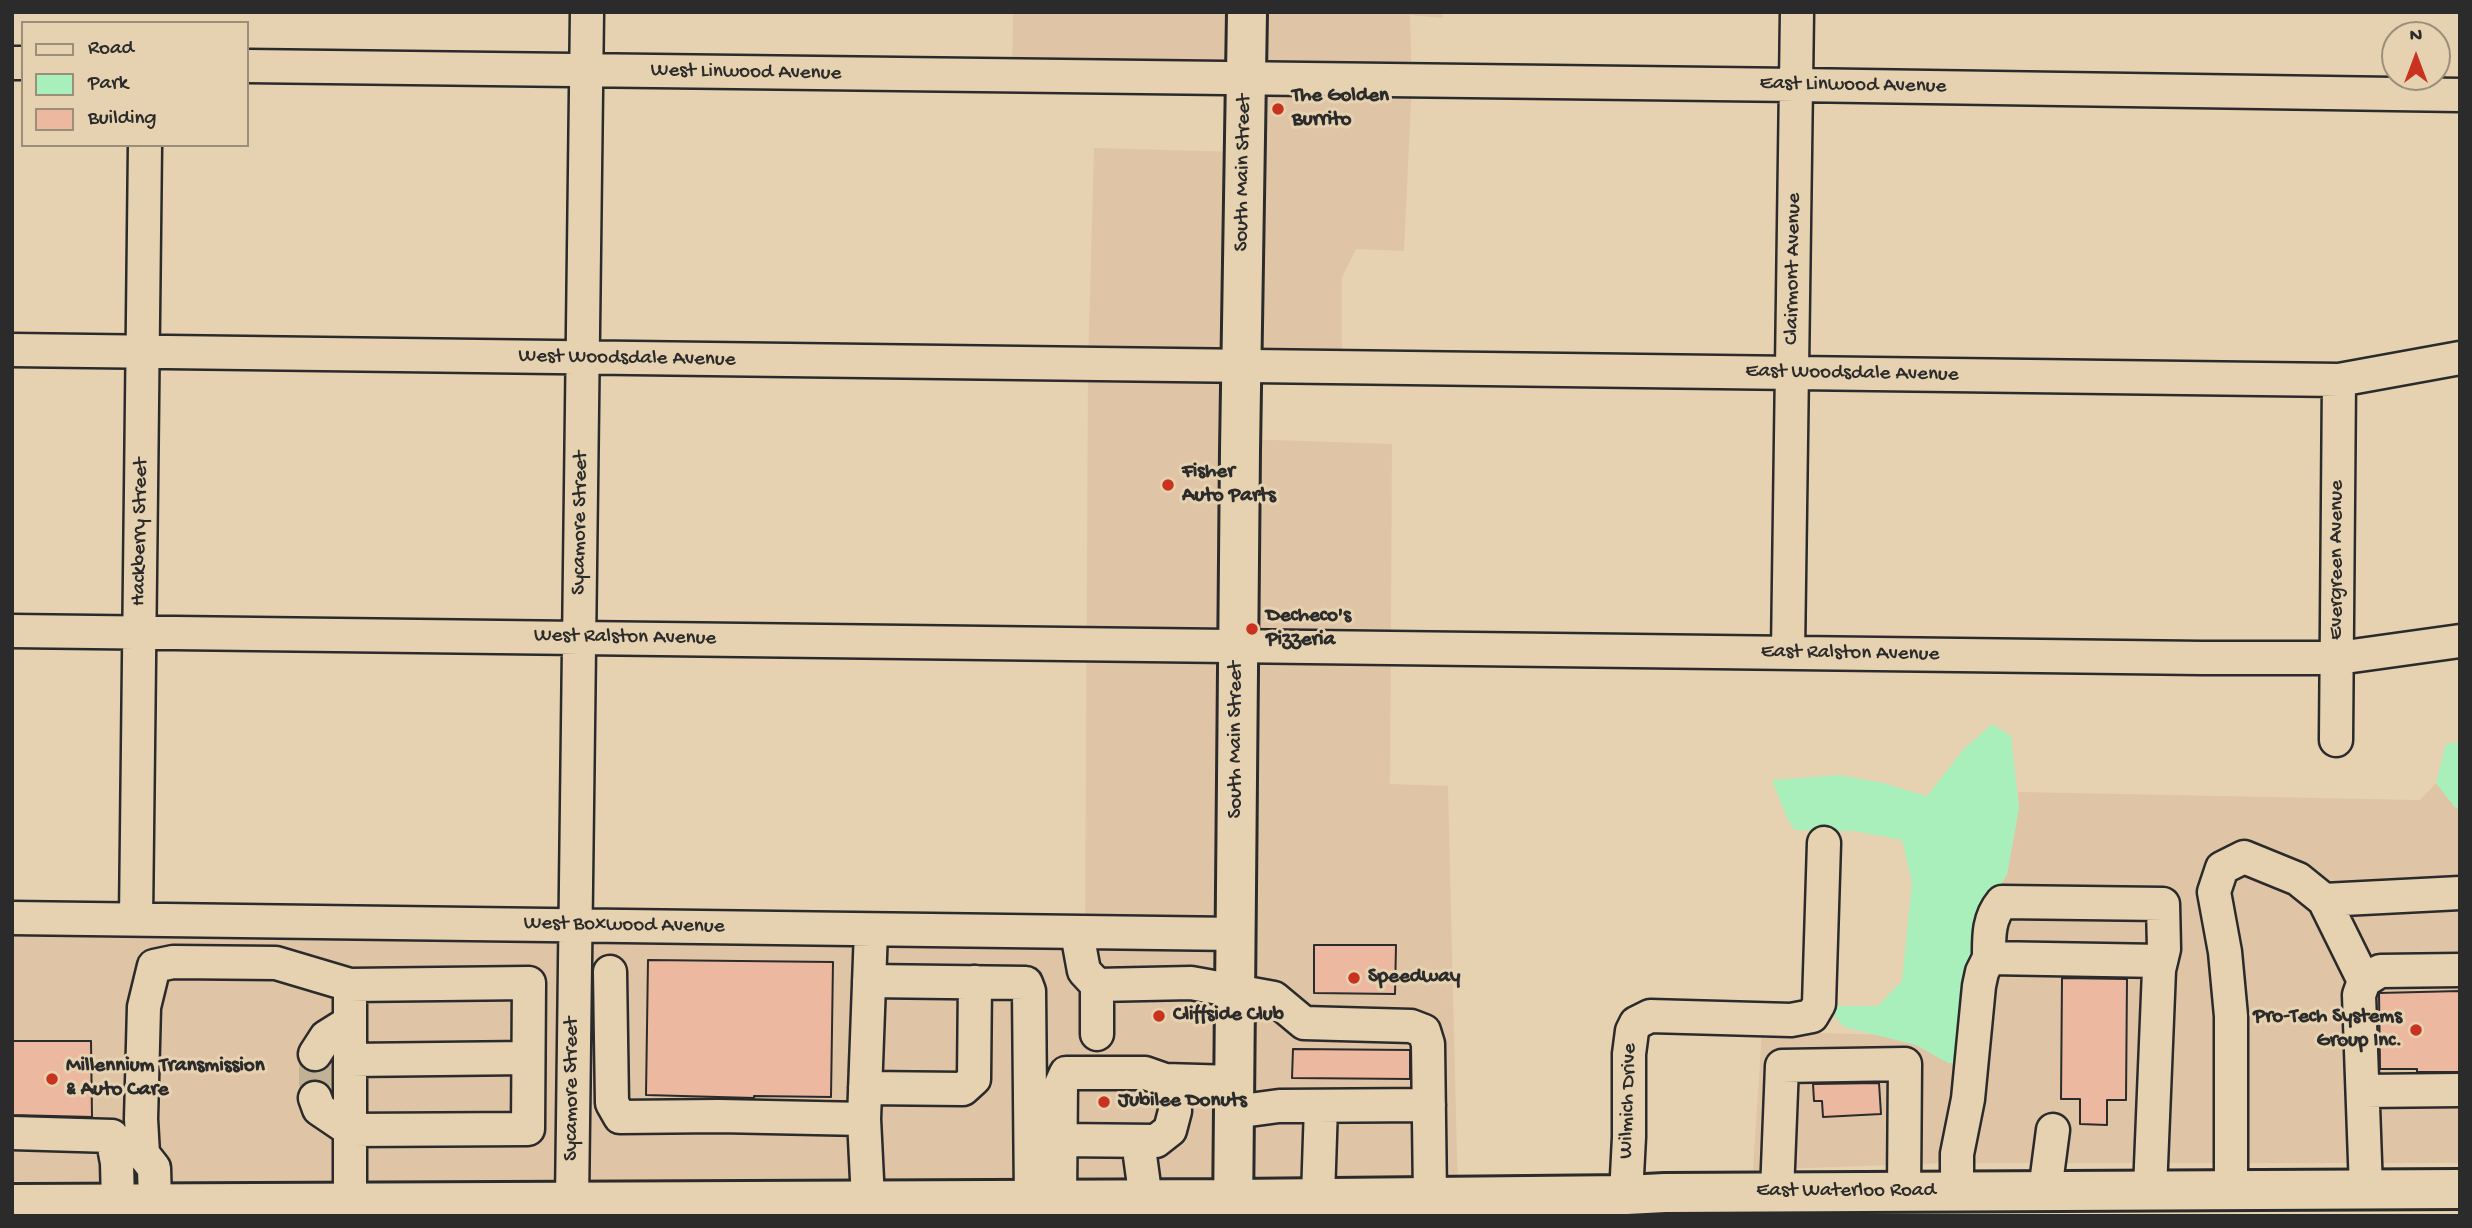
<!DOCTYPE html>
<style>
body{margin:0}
#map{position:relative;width:2472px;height:1228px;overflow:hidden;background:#e6d2b0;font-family:"Gochi Hand",sans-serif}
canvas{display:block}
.frame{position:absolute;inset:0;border:14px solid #2b2b2b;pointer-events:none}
.legend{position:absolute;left:21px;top:21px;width:228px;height:126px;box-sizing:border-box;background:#e6d2b0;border:2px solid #9b8f7b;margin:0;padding:9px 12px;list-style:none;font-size:21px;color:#2b2b2b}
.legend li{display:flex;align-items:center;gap:14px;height:35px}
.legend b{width:35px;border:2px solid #9b8f7b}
.north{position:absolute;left:2381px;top:21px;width:70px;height:70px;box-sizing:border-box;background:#e6d2b0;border:2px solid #9b8f7b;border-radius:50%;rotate:0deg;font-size:19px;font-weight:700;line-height:28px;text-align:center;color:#2b2b2b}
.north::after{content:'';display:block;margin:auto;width:24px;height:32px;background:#c8321e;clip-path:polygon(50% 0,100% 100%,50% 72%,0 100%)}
</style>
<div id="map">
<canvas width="2472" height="1228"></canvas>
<div class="frame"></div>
<ul class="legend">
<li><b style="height:9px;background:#e6d2b0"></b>Road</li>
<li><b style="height:19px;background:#a8efbc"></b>Park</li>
<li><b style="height:19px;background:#ecb89f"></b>Building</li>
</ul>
<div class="north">N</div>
</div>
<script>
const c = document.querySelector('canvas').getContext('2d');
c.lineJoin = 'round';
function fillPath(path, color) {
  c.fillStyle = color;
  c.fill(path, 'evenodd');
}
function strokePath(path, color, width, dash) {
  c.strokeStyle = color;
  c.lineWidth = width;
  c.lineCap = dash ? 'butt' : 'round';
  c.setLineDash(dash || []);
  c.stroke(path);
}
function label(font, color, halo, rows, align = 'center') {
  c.font = font + ' "Gochi Hand",sans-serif';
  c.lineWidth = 6;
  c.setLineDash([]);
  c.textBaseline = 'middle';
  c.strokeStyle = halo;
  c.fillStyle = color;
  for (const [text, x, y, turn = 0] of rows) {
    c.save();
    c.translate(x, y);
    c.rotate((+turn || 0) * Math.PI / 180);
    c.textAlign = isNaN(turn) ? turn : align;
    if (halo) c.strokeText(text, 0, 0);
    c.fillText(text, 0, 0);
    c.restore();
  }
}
const built = new Path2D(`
 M1013 12H1443V18L1410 15 1412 81 1404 251 1356 249 1342 277V367H1242V439L1392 444 1390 784 1448 786 1458 1196 572 1201 575 925 1085 932 1088 365 1094 148 1244 152 1246 80 1012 77Z
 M2436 783 2454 806 2460 810V1163H1946L1753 1170 1762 1031 1915 1036 2007 874 2019 808 2018 792 2420 800Z
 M12 919 566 930 563 1182 12 1181Z`);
const green = new Path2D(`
 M1992 724 2011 736 2019 808 2007 874 1980 923 1968 1063H1948L1916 1045 1844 1027 1827 1006H1878L1902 981 1912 882 1902 840 1854 831 1795 830 1788 820 1772 780 1838 775 1879 782 1927 796 1963 750Z
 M2460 742V810L2454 806 2436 783 2446 744Z`);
const building = new Path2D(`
 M1314 945H1396L1395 994 1314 993Z
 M648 960 833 962 831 1097 754 1096V1098L646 1095Z
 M2062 978 2127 979 2126 1100H2107V1125L2080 1124V1099H2061Z
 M2460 991V1072H2417V1069H2380L2379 993Z
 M12 1041H91L92 1117 12 1115Z
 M1293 1049 1410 1050V1079L1292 1078Z
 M1879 1083 1881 1114 1823 1117 1822 1101H1814L1813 1084Z`);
const minorTunnel = new Path2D(`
 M315 1054V1098`);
const minor = new Path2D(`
 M12 63H23
 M247 66 1796 85 2460 95
 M12 350 2339 380 2460 358
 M12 631 2202 658H2338L2460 641
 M1788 652 1797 12
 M2336 740 2339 380
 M2324 900 2460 893
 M12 918 1236 934
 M136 919 145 145
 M1077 933 1084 971 1097 985V1034
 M610 972 612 1103 620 1117 719 1116 864 1119
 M869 981 1026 983 1029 991 1031 1200
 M1097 985 1191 983 1274 998 1304 1023 1411 1026 1424 1031 1428 1044 1430 1197
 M315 1054 326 1037 350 1022
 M350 1060 528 1058
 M1165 1080 1234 1082
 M865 1088 963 1089 974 1079 975 982
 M2363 1091 2460 1090
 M315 1098 319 1109 350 1130 528 1129 529 983 350 985C350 1057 350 1129 350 1202
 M1234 1112 1279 1106 1429 1105
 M12 1133 112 1136 117 1163 118 1203
 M1138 1141 1146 1200
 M2231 1189V1016L2225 952 2214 892 2222 868 2244 857 2298 879 2324 900 2364 981
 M2366 1189 2359 995 2364 981 2380 971 2460 970
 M2150 1190 2159 970 2164 949 2163 904 2002 902C1988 919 1989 937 1989 958L2161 961
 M1957 1191V1154L1968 1099 1979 986 1982 972 1989 958
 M2045 1191 2053 1130
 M1777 1192 1782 1066 1905 1064 1904 1191
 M1626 1195 1629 1137V1054L1632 1031 1636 1023 1650 1016 1791 1020 1812 1016 1819 1004 1824 843
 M1318 1197 1321 1106
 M868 1200 864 1119 871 930
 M1060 1200 1061 1084 1066 1073H1145L1165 1080 1174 1095 1175 1111 1170 1130 1156 1141 1060 1140
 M572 1201 587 12
 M155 1203 154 1168 143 1154 141 1119 144 1007 154 966 173 962 276 963 350 985`);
const major = new Path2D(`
 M12 1204 1233 1199 1626 1195 1665 1193 2460 1189
 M1233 1216 1240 450 1247 12`);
const markers = [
 [1278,109,7,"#c8321e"],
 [1168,485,7,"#c8321e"],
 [1252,629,7,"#c8321e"],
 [1354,978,7,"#c8321e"],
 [1159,1016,7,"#c8321e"],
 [2416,1030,7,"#c8321e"],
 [52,1079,7,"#c8321e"],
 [1104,1102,7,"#c8321e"]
];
const streetNames = [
 ["West Linwood Avenue",746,73,1],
 ["East Linwood Avenue",1853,86,1],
 ["South Main Street",1244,173,-89],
 ["Clairmont Avenue",1794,269,-89],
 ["West Woodsdale Avenue",627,359,1],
 ["East Woodsdale Avenue",1852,374,1],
 ["Sycamore Street",581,523,-89],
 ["Hackberry Street",141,532,-89],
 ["Evergreen Avenue",2338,560,-90],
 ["West Ralston Avenue",625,638,1],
 ["East Ralston Avenue",1850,654,1],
 ["South Main Street",1237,740,-90],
 ["West Boxwood Avenue",624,926,1],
 ["Sycamore Street",573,1089,-90],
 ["Wilmich Drive",1629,1101,-88],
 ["East Waterloo Road",1846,1192]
];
const poiNames = [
 ["The Golden",1292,97],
 ["Burrito",1292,121],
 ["Fisher",1182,473],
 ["Auto Parts",1182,497],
 ["Decheco's",1266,617],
 ["Pizzeria",1266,641],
 ["Speedway",1368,978],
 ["Cliffside Club",1173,1016],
 ["Pro-Tech Systems",2402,1018,"right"],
 ["Group Inc.",2402,1042,"right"],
 ["Millennium Transmission",66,1067],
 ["& Auto Care",66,1091],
 ["Jubilee Donuts",1118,1102]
];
fillPath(built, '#e0c4a6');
fillPath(green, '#a8efbc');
fillPath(building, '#ecb89f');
strokePath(building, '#2b2b2b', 2);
strokePath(minorTunnel, '#c1b195', 32, [32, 16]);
strokePath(minor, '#2b2b2b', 37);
strokePath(major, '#2b2b2b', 44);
strokePath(minor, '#e6d2b0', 32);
strokePath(major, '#e6d2b0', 38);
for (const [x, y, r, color] of markers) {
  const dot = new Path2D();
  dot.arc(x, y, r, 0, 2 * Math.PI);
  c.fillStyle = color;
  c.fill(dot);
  strokePath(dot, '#e6d2b0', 2.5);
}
label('21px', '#2b2b2b', '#e6d2b0', streetNames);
label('bold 21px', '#2b2b2b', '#e6d2b0', poiNames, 'left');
</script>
